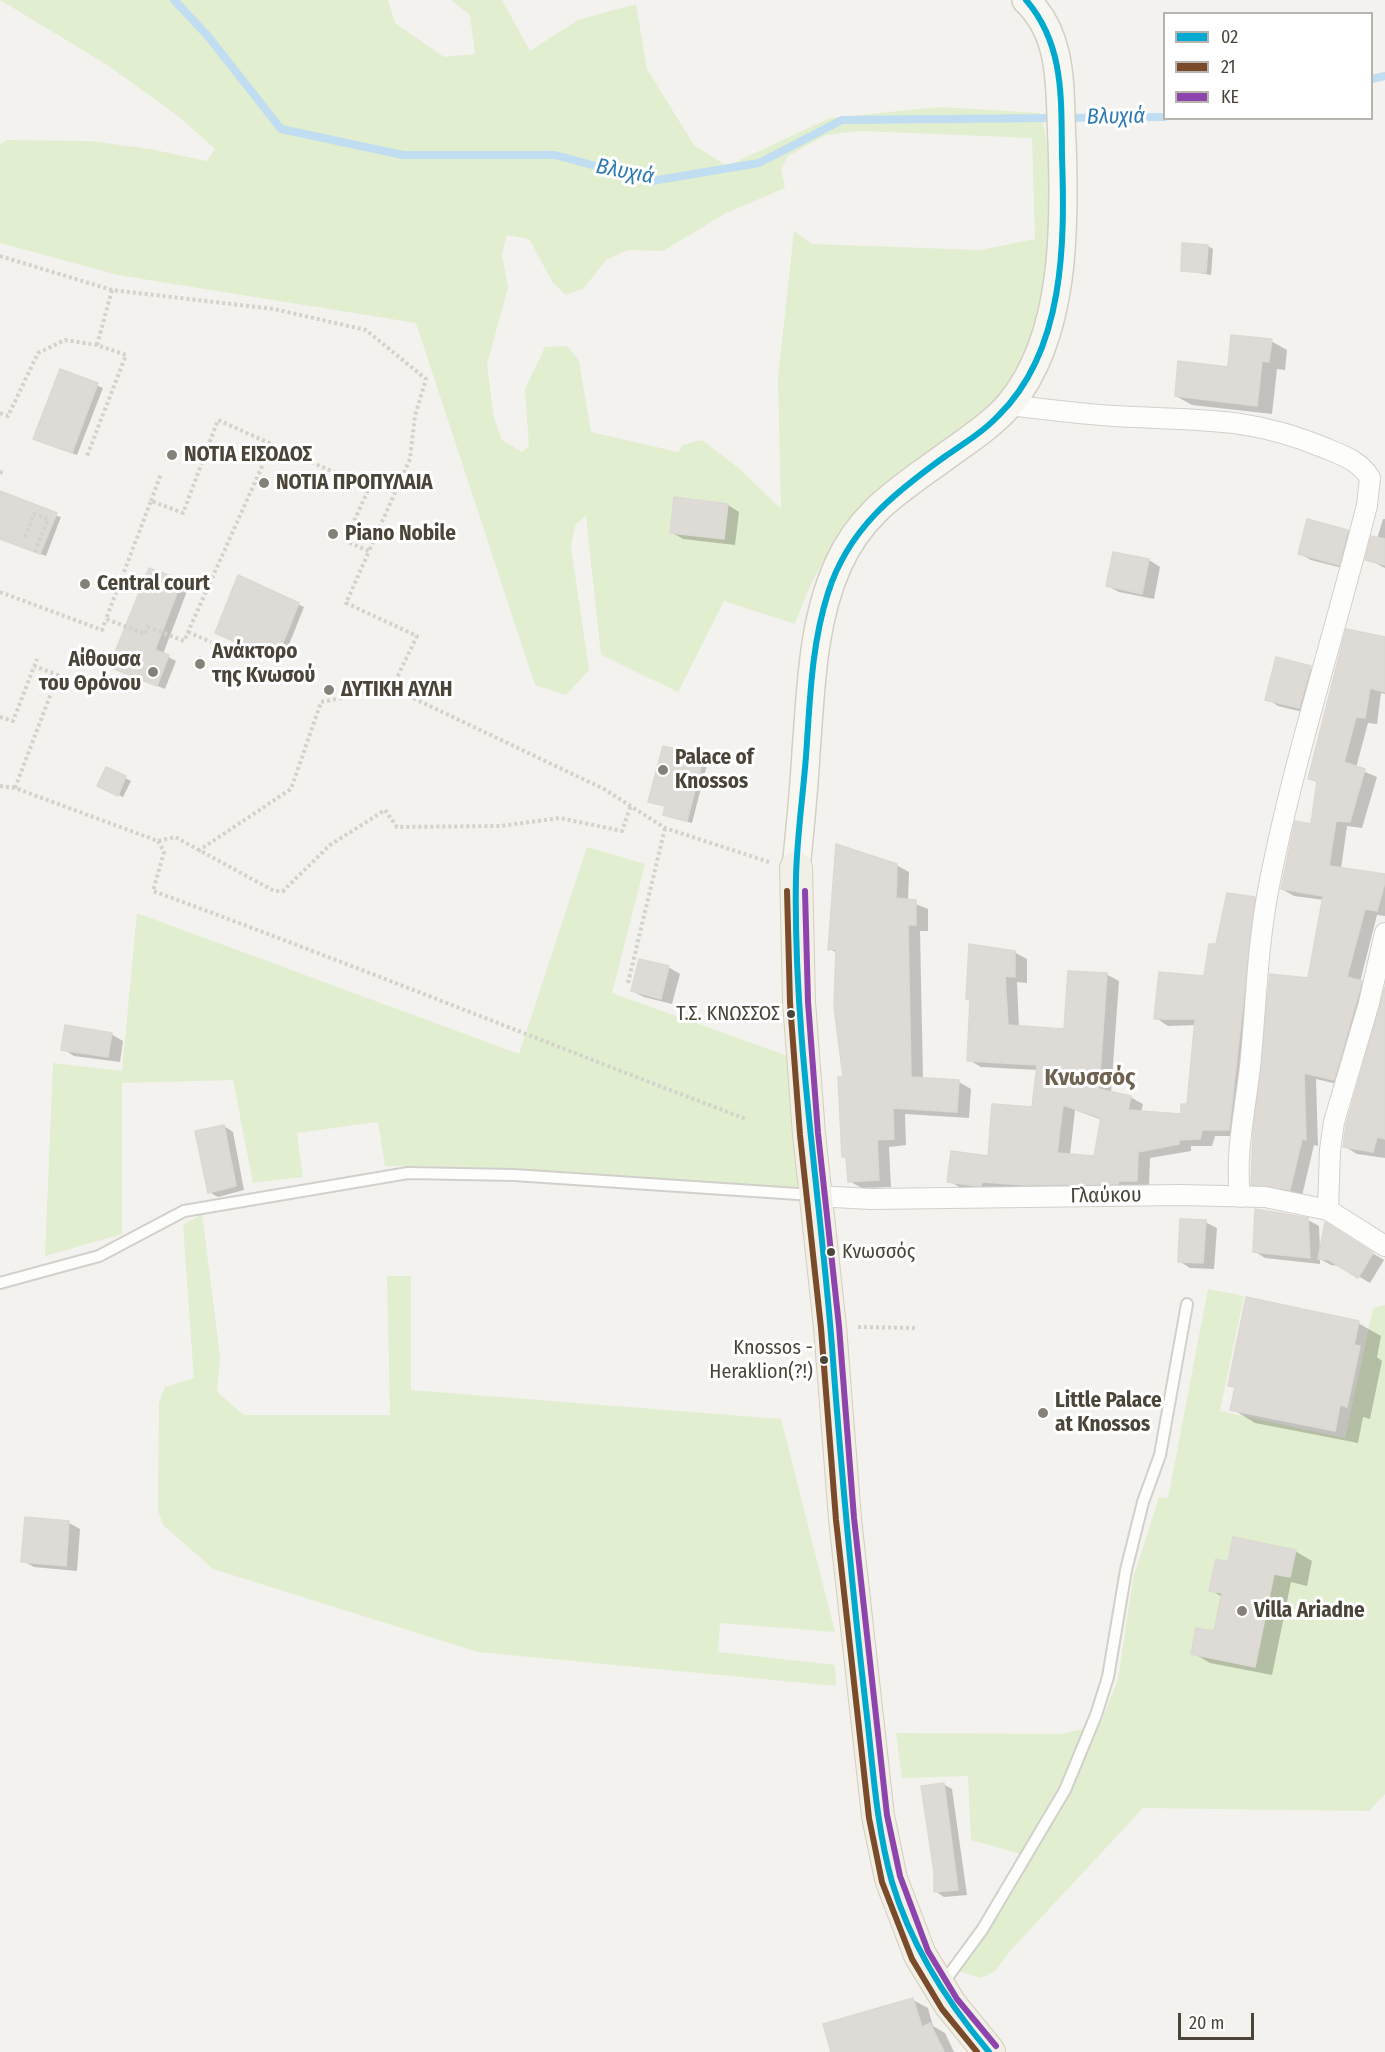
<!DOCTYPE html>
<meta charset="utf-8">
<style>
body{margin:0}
#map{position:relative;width:1385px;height:2052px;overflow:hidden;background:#f4f2ee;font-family:"Fira Sans Condensed",sans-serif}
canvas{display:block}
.legend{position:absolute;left:1163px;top:12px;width:210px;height:108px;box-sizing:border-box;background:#fff;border:2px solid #b7b4b0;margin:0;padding:8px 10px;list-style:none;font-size:18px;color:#4b4439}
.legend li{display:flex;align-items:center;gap:12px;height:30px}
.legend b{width:30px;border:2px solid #b7b4b0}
.scale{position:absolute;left:1178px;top:2013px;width:76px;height:27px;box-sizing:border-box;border:3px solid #4b4439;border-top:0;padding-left:8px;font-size:18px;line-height:21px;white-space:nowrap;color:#4b4439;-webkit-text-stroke:4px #fff;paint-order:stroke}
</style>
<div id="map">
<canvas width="1385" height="2052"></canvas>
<ul class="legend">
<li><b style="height:8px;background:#00a9ce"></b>02</li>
<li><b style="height:8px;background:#7a4b2a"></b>21</li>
<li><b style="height:8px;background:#8e44ad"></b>KE</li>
</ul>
<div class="scale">20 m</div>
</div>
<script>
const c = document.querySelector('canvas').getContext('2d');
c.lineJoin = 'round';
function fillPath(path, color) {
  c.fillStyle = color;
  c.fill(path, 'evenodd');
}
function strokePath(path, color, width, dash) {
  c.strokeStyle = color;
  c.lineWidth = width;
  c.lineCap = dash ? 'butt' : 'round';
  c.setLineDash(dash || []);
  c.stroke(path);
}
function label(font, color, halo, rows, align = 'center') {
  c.font = font + ' "Fira Sans Condensed",sans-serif';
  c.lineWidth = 6;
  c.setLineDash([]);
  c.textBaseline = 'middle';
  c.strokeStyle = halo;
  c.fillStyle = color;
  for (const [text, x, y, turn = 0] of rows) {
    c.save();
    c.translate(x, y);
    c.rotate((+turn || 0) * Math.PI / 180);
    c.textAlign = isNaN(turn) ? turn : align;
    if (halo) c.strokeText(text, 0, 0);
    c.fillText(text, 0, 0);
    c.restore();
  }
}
const green = new Path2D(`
 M0 0H388L395 23 444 57 475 54 470 15 451 0H502L530 51 578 20 636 4 647 69 694 145 727 166 830 118 939 107 1040 113C1064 182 1046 360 989 411 969 429 943 442 921 458 855 504 823 547 795 624L724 601 678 692 601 655 586 516 575 525 571 547 589 670 566 695 535 685 416 323 118 275 0 243V144L7 140 90 141 150 149 207 161 215 149 179 117 109 66ZM861 131 1032 138 1035 239 980 250 812 244 794 231 778 378 781 509 740 469 702 440 683 445 678 452 591 432 579 361 567 346 545 347 525 389 529 446 522 452 502 440 494 418 487 364 508 288 502 254 507 235 529 239 553 283 566 295 584 288 606 260 628 250 663 251 726 213 785 188 781 169 788 156 826 135Z
 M587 847 645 864 612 993 796 1059 798 1189 500 1168 385 1166 378 1122 297 1133 303 1177 253 1183 233 1080 122 1083V1234L45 1256 53 1063 122 1071 137 913 519 1054Z
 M202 1214 220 1357 217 1392 244 1415H390L387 1276H411V1390L781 1419 835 1632 720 1623 718 1652 835 1665 836 1686 478 1652 213 1569 163 1525 158 1510 159 1403 165 1387 194 1378 183 1225Z
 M1208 1289 1244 1296 1220 1411 1345 1438 1373 1308 1385 1305V1794L1369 1811 1143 1808 1011 1950 995 1971 981 1978 955 1970 983 1939 1032 1857 971 1840 968 1776 902 1778 896 1733 1061 1734 1079 1730 1102 1720 1118 1679 1133 1579 1159 1497 1168 1498Z`);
const shadow = new Path2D(`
 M1208 246 1213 249 1211 275 1182 270Z
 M1271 341 1287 350 1285 370 1277 369 1272 414 1192 405 1176 396 1230 368Z
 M61 371 103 388 77 455 40 441Z
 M0 503 61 517 46 556 0 539Z
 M728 505 739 512 735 545 683 539 671 532Z
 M1383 519H1385V568L1367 559 1377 539Z
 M1348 531 1359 538 1350 570 1311 560 1300 554Z
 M1114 553 1149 560 1160 567 1154 599 1119 592 1108 586Z
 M239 577 304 607 282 662 222 635Z
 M181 582 189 586 163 654 176 661 165 689 111 667Z
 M1385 639V694L1381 693 1377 724 1368 723 1356 768 1377 777 1362 828 1347 826 1341 869 1385 876V916L1377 915 1360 982 1373 989 1346 1086 1316 1079 1318 1146 1314 1145 1302 1196 1265 1191 1253 1184 1309 980 1324 900 1294 896 1282 889 1312 825 1318 783 1309 778Z
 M1310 668 1322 674 1311 714 1278 706 1267 699Z
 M703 758 708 761 692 823 669 817 664 814 666 807 650 801Z
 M107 769 131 781 123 797 104 789Z
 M896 865 909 872 908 901 928 909V931H920L923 1079 959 1082 971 1089 969 1118 905 1114 906 1145 889 1147 891 1187 862 1188 849 1181 848 1159 843 1156 845 1078 837 953 830 949Z
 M1254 898 1267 905 1242 1136H1215L1212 1146H1191V1151L1150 1158 1149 1187 961 1188 949 1181 989 1158 1033 1108 1038 1070 981 1067 969 1060 971 1000 968 998 1014 952 1027 959V983L1017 982 1019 1028 1065 1030 1106 974 1119 981 1111 1093 1130 1097 1143 1104 1141 1112 1182 1115 1188 1106 1196 1025 1168 1026 1156 1018 1205 978 1217 946ZM1075 1110 1102 1120 1096 1157 1070 1155Z
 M668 967 680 974 672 1004 644 997 632 991Z
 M1385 992V1158L1357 1154 1344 1146Z
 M111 1034 123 1041 120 1062 74 1056 63 1049Z
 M224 1126 233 1132 244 1190 218 1197 209 1192Z
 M1308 1220 1319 1226 1320 1249 1336 1231 1384 1260 1370 1283 1341 1266 1331 1265 1320 1259V1264L1265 1258 1254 1251Z
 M1205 1222 1217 1228 1214 1269 1190 1268 1179 1261Z
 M1358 1323 1381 1336 1377 1357 1382 1361 1370 1419 1363 1417 1358 1443 1255 1423 1232 1409 1236 1388 1230 1385Z
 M69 1523 80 1529 77 1571 34 1567 23 1561Z
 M1295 1551 1312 1561 1307 1586 1291 1582 1272 1675 1210 1663 1193 1653 1215 1633 1222 1597 1211 1590 1229 1564Z
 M943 1784 952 1789 967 1895 944 1897 935 1891Z
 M913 2000 928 2008 933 2026 945 2033 954 2052H838Z`);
const stream = new Path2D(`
 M174 0 207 35 281 129 403 155H555L652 181 759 163 842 120 1164 117
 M1372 79 1385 76`);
const building = new Path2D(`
 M1182 243 1208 245 1206 273 1181 271Z
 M1231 335 1272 339 1269 362 1262 361 1257 406 1175 396 1178 361 1228 367Z
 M60 369 98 383 72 453 33 439Z
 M0 491 57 513 40 554 0 539Z
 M674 497 728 504 724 539 670 533Z
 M1307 519 1348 530 1339 565 1298 554Z
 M1371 536 1385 539V565L1365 560Z
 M1113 552 1149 559 1142 594 1106 586Z
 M149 568 182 580 155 650 169 655 157 686 109 667Z
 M238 575 299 603 276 660 215 633Z
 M1346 629 1385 637V692L1370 688 1365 718 1356 717 1344 762 1365 769 1350 822 1336 821 1329 866 1385 874V882L1377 911 1365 909 1347 977 1362 981 1334 1080 1304 1073 1306 1140 1302 1139 1290 1190 1251 1185 1253 1133 1270 974 1308 978 1323 896 1281 889 1295 821 1311 824 1317 781 1308 779Z
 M1276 657 1311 666 1299 708 1265 700Z
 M663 746 704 756 687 821 663 815 665 806 648 802Z
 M106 767 126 776 118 796 97 786Z
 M836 844 897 864 896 898 916 900V925H908L911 1077 959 1080 957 1112 893 1108 894 1139 877 1140 879 1180 848 1182 846 1157H842L838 1077H843L834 1007 836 949 828 950Z
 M1227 893 1255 897 1229 1130H1202L1200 1139 1179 1140V1144L1138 1152 1137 1181H1119L1118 1184 1025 1185 982 1182 981 1186H977L947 1182 951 1151 988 1156 992 1104 1032 1107 1037 1065 967 1061 970 999H966L969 944 1015 951V977L1005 976 1008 1025 1064 1029 1068 971 1107 973 1099 1089 1131 1096 1128 1110 1181 1114V1104H1187L1195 1019H1154L1159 972 1204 976 1209 944H1216ZM1063 1105 1101 1118 1094 1156 1057 1153Z
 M639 959 669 966 661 999 631 991Z
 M1385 987V1139L1377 1137 1373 1152 1343 1147 1346 1125Z
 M65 1025 112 1033 108 1057 61 1050Z
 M224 1125 236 1186 208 1193 195 1131Z
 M1255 1209 1308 1218 1310 1258 1253 1252Z
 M1180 1219 1206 1220 1203 1263 1178 1262Z
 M1325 1222 1373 1253 1358 1278 1329 1260 1318 1259Z
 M1246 1297 1359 1321 1354 1345 1360 1346 1347 1407 1340 1405 1335 1431 1230 1410 1235 1387 1228 1386Z
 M25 1517 69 1521 66 1566 21 1562Z
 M1233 1537 1296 1550 1290 1577 1274 1574 1255 1667 1191 1654 1196 1628 1214 1631 1222 1593 1209 1591 1216 1559 1228 1562Z
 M944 1783 958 1890 934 1892V1872L921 1786Z
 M913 1998 922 2027 930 2023 944 2052H831L823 2024Z`);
const path = new Path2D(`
 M0 256 112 290 274 309 366 330 426 379 415 416 410 459 369 551
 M97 345 112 290
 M0 413 8 416 38 353 65 340 97 345 126 355 87 456
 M272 444 184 641 148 627 145 634 106 619 151 501 183 513 218 420 369 488 345 541 369 551 346 603 417 636 392 688
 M0 472 4 473
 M151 501 161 474
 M25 537 34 514 48 519 35 552
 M0 592 102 630 106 619
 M188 632 211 642
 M0 717 13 721 37 659
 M0 786 15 788 158 841 175 837 274 891H283L330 845 385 810 397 827 500 826 560 818 622 831 631 805
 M15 788 58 675 34 666
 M158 841 164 852 153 891C352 964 548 1044 746 1119
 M198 851 291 789 321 702 392 688 604 789 665 828 769 862
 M628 983 665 828
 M858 1327 915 1328`);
const service = new Path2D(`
 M0 1283 99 1256 184 1211 408 1173 514 1175 813 1195
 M943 1983 982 1930 1065 1790 1096 1715 1108 1677 1126 1570 1143 1502 1160 1455 1187 1304`);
const minor = new Path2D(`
 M1009 405C1044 409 1079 414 1114 416 1195 421 1247 415 1325 448 1342 455 1360 461 1370 478L1367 505C1335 634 1293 760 1268 891 1257 950 1256 1008 1250 1067 1245 1111 1235 1153 1240 1197
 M816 1196 871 1199 1181 1195 1265 1197 1328 1210 1385 1246
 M1328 1210 1330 1150 1334 1122 1369 1003 1385 933`);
const secondary = new Path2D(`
 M796 868C800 830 804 791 806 752 811 689 812 623 838 565 861 513 898 491 942 459 965 442 991 426 1010 404 1066 336 1065 225 1062 141 1059 91 1065 37 1026 0`);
const primary = new Path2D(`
 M796 868 799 1002 809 1134 830 1327 845 1519 878 1816 891 1879 920 1955 950 2004 989 2052`);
const bus1 = new Path2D(`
 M989 2052C946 2001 911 1946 892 1882 876 1825 873 1766 866 1708 852 1588 841 1468 832 1347 820 1191 793 1034 796 877 797 836 803 796 806 756 810 702 811 646 828 593 848 529 894 493 947 455 965 443 984 431 999 415 1065 350 1065 242 1062 156 1061 100 1065 45 1026 0`);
const bus2 = new Path2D(`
 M787 891 790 1003 800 1135 821 1328 836 1520 869 1818 882 1882 912 1959 942 2009 977 2052`);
const bus3 = new Path2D(`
 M805 891 808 1002 818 1133 839 1326 854 1518 887 1815 900 1876 928 1951 957 1999 996 2046`);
const markers = [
 [172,455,6,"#868178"],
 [264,483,6,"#868178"],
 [333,534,6,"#868178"],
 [85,584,6,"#868178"],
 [200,664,6,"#868178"],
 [153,672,6,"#868178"],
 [329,690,6,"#868178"],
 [663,770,6,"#868178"],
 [791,1014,5,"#4b4439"],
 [831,1252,5,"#4b4439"],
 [824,1360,5,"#4b4439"],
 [1043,1413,6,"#868178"],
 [1242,1611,6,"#868178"]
];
const busNames = [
 ["Τ.Σ. ΚΝΩΣΣΟΣ",780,1014],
 ["Κνωσσός",842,1252,"left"],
 ["Knossos -",813,1348],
 ["Heraklion(?!)",813,1372]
];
const poiNames = [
 ["ΝΟΤΙΑ ΕΙΣΟΔΟΣ",184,455],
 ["NOTIA ΠΡΟΠΥΛΑΙΑ",276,483],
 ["Piano Nobile",345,534],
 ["Central court",97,584],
 ["Ανάκτορο",212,652],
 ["της Κνωσού",212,676],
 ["Αίθουσα",141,660,"right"],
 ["του Θρόνου",141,684,"right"],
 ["ΔΥΤΙΚΗ ΑΥΛΗ",341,690],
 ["Palace of",675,758],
 ["Knossos",675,782],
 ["Little Palace",1055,1401],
 ["at Knossos",1055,1425],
 ["Villa Ariadne",1254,1611]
];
const streetNames = [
 ["Γλαύκου",1106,1196,-1]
];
const waterNames = [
 ["Βλυχιά",1116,117,-1],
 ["Βλυχιά",625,172,11]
];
const quarterNames = [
 ["Κνωσσός",1090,1078]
];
fillPath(green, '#e1eecf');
fillPath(shadow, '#0003');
strokePath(stream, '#c0ddf1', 8);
fillPath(building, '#dedbd6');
strokePath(building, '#dcd9d4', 1.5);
strokePath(service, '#d2d0cb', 14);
strokePath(minor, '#d2d0cb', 22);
strokePath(secondary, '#d3cfc5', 30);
strokePath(primary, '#d6cebb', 34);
strokePath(path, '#d3d2cc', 4, [3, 3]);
strokePath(service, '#fdfdfc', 10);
strokePath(minor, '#fdfdfc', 20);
strokePath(secondary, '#f7f6f1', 27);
strokePath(primary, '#f2efe6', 32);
strokePath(bus1, '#00a9ce', 6);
strokePath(bus2, '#7a4b2a', 6);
strokePath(bus3, '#8e44ad', 6);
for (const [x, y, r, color] of markers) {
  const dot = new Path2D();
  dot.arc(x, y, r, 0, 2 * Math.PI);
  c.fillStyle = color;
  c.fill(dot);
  strokePath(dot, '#fff', 2);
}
label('20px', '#4b4439', '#fff', busNames, 'right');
label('bold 21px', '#4b4439', '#fff', poiNames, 'left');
label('21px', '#4b4439', '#fff', streetNames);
label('italic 22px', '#2e7ab2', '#fff', waterNames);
label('bold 24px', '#6e6250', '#fff', quarterNames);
</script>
